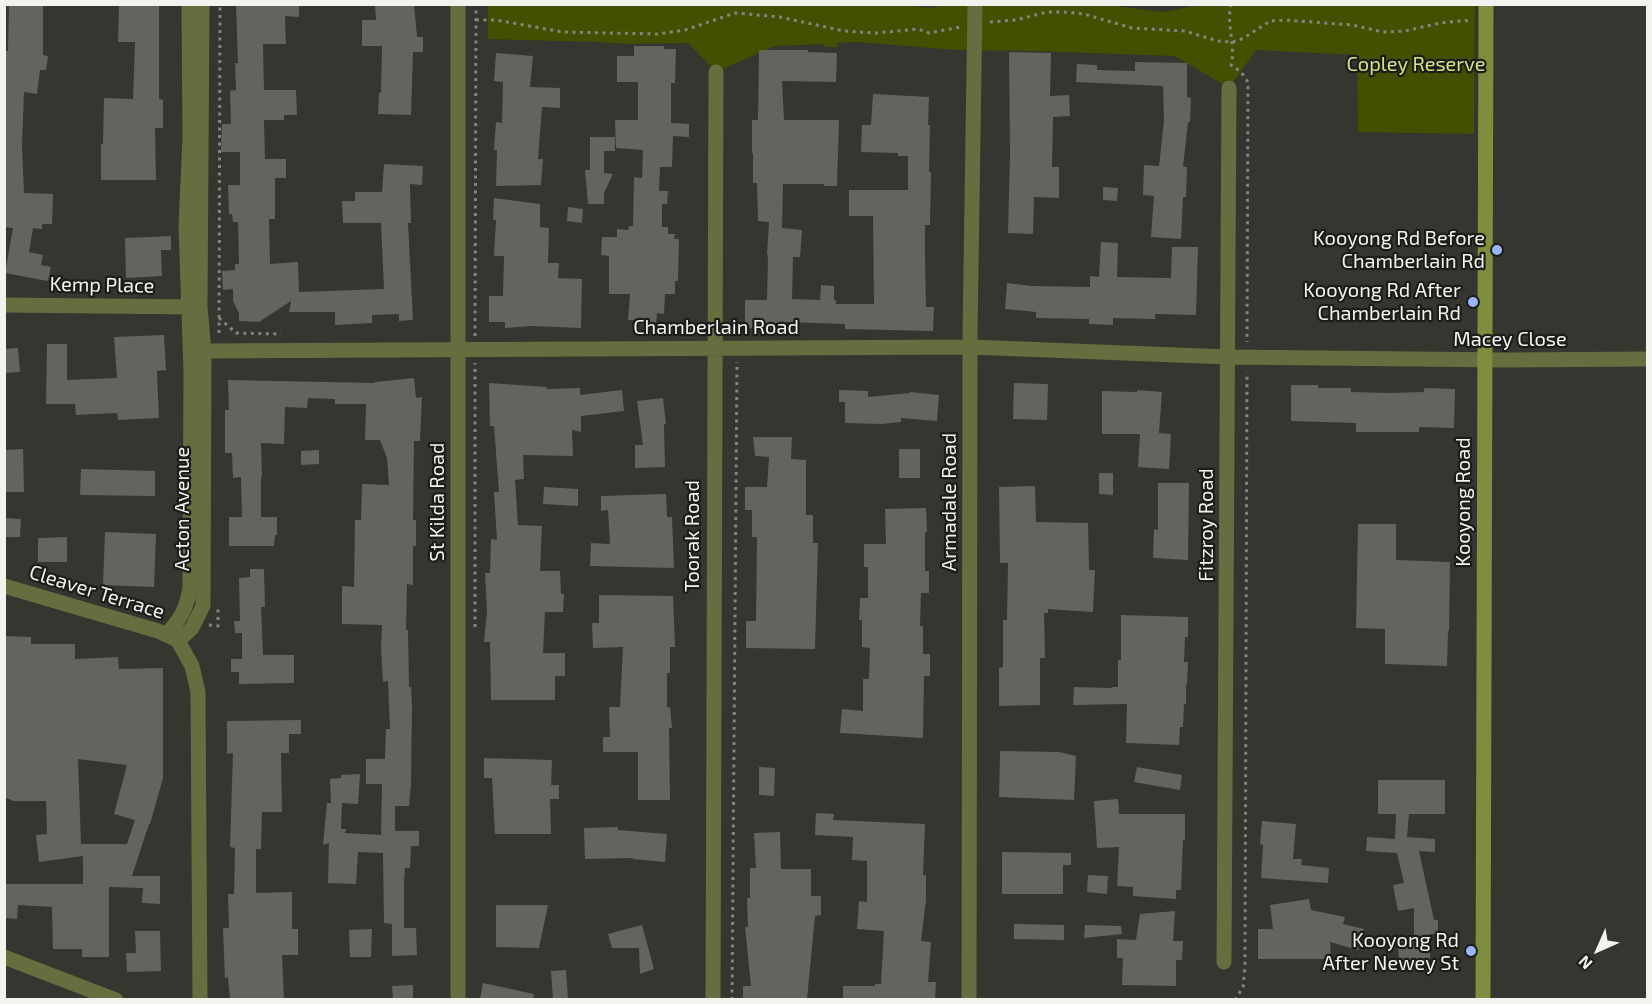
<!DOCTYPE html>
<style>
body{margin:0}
#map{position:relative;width:1652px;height:1004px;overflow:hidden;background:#34362f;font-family:"Exo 2",sans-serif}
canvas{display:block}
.frame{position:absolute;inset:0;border:6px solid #f2f3ef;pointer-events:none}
.north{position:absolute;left:1568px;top:920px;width:60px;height:60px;-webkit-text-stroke:4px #1c1d1a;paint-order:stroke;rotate:225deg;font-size:16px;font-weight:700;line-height:24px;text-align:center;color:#f2f3ef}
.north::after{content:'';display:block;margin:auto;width:21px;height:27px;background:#f2f3ef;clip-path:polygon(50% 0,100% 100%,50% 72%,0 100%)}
</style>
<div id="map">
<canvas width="1652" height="1004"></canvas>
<div class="frame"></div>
<div class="north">N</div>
</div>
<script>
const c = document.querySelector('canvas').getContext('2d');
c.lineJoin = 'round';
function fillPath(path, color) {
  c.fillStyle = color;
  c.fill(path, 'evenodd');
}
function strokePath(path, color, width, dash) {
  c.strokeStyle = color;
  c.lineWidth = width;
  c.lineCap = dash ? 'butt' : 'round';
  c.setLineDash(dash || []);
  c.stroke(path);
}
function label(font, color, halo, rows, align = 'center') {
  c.font = font + ' "Exo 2",sans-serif';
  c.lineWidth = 4.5;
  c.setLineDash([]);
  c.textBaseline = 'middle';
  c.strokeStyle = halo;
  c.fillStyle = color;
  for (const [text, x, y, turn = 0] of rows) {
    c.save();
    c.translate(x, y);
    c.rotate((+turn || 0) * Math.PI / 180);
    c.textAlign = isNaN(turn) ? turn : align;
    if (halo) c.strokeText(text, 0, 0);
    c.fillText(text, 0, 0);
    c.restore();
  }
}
const green = new Path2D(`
 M893 4 930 8 952 4H1100L1162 12 1199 5H1475L1474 134 1358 132 1357 55 1256 50 1229 88 1175 56 1034 51 957 50 856 42 838 43 837 47H825L824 44 775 46 716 72 688 43C675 43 609 45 603 42L488 39V5Z`);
const building = new Path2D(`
 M9 4H43V55L48 56 46 70H40L37 94 24 92 22 146 24 193 53 194 52 224H42V229L33 228 29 252 43 255 41 265 51 267 48 281 5 273 13 228 4 227V51H8Z
 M119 4 159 5V99L163 100V128H155L156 180H101V144H103L104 98 133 99 135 42H118Z
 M236 4H299V17L285 16 286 44H263L264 90H296L297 115H284V120H264L265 159H286V178H275V219H269L270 264 298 262 299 292 384 289 381 223H343L342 201H355V192H382L384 164 423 166 422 185 410 184 411 223H408L413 320 399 321V314L372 315V323L335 325V312H289L291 301 259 322 239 321V313L233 301V289L223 290 222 271 235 270V264H239L238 222H233L232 214H229L228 185H240V152H221L222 124H231L230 91 236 90 235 63H238Z
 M375 4H414L417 37H423V52H413L411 115 378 114 379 92 381 93 382 46H362V20H376Z
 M634 46H664V49H676L675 83H671V123L689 124V137L673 136 672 167H660L659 191H668L667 204H662V227H668V234H675L674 239H679L678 281H675V294H665L664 314 657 313 656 325 638 324V320H628L630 294H609V256L601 255 602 237H617V229L628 230 629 226H633L634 177 642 178 643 150 616 148 615 120H638V82H617V56H634Z
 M759 50H808V52L837 53 836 82 782 81 784 120H839L837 186H824V184H783L782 228 802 230 800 257H793L792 299 820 300 821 285 834 286V300H836V304H874L873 216H849V190H908V156H898V153L861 152 862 125H871L873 94 929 97 928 125H930L929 172H931L930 225H925V257L926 307H934L933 331 845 329V324L785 322V329L745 328V300H767L768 255H767L769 222 758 221 757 183H753V153H752V120H758Z
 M1009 52 1051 53 1050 96 1069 95 1070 116 1053 117 1052 167H1059V198L1034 197 1033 234 1008 233 1010 154Z
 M496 53 533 56 530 87 560 88V108L542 107 538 159H543L541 185 496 186 497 150H494L496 122 502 123 503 82 494 81Z
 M1135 62 1187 63V97L1191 98 1190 122H1188L1183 167H1187L1186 197H1183L1181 239 1151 237 1154 196 1143 195 1144 165 1159 166 1164 121 1163 86 1076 82 1077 64 1097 65V70L1135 71Z
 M590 137H615V151H604V173L613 174 604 193V204H588L585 170H590Z
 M1103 187 1118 188 1117 201 1103 200Z
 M494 198 540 204V227L549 228 548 263H559L558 278 582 279 581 328 533 326 505 328V322H489V296H503L504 256H494L496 220H493Z
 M568 207 583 209 582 223 567 221Z
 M171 236V250H161L162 276 126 278 125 238Z
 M1101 242 1118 243 1117 277 1171 278 1172 247H1198L1196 315 1155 314V319L1113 318V325L1089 324V319L1036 318V312L1005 309 1007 283 1032 286 1090 287V276L1099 277Z
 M164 335 166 370 157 371 159 418 118 420 117 413 76 415 75 404H46L47 344H67V380L117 378 114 337Z
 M18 348 20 372 4 373V349Z
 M414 378 416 398 422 397 420 441H414L413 520H416V546H413V585L407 584 406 630H408L409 687H411L412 705 411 784 409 806H395V831H419V846H411L410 868H405L404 883V928H416L417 955 392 956V924L384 923 383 853 358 852 356 884 328 883 329 843 323 845 327 803H331L330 779 341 778V775L360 774 358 804 342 803 341 829H346L345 833 381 835 382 784H366V759H385L386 729H390L388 681 383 682 381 648 382 625 342 624V586L354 587 355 520H361L362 484 389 485 387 458 380 440H365L366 404H335V399L308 398 307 408 285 407 284 444 261 443 262 477H261V517H277V535H275L274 546H229V517H242L241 477 233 478 232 453H225V410H229L228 380 375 383V382Z
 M489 383 547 387V389L580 388V395L622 390 624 411 581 416V432L572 430 573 456 523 455 524 479 515 480 518 525 542 526 540 571H560L561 594H564L563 612H545L543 653H565V676H555V700H491L490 642H484L487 612 485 573H490L491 539 497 540 494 492H499L494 426H490Z
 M1014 383 1048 384 1047 420 1013 419Z
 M1291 385H1318V388H1351V392L1390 393 1424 392V388L1455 389 1454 428 1419 427V432H1356V423L1291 421Z
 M839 390 868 391V397L910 393V392L939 395 937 421 901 418V422L882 424 845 423V402H839Z
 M1137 390 1162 392 1159 433 1171 434 1169 469 1138 467 1140 434H1102V391L1137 392Z
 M663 398 666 424H664L665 467 635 468V445H643L637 401Z
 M753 437H792L791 459 806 460V515H813V543H818L815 649 746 648V621H756L757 537H752V510H745V487H767L769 457 755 456Z
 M23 449 24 492H4V450Z
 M899 449H920V478H899Z
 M319 450V464L301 465V451Z
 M81 469 155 471V496L80 495Z
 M1099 473H1113V495L1099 494Z
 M1158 483H1189L1188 560 1153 558 1154 529 1158 530Z
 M1035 486 1036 522 1088 523 1089 570H1095L1093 612 1048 609V613H1044L1045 658H1040V705L999 706V668L1003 667V620H1007L1008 563H1000L999 487Z
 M544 487 578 489V506L543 504Z
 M666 494 667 517H672L674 568 590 566 591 543 610 544 608 510 601 511V496Z
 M926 508 927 532H925V571H929V593H921L920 626H923V654H930V676H924L923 738 840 733 842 709 863 711V679H869L870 648 862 647V620H859L860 598H868V567H864V544H886L885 509Z
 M4 518 21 519 20 537H4Z
 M1358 524H1396V560L1450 562 1449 631H1448L1447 666 1385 664V629L1356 628Z
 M105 532 156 534 154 587 103 585Z
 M67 537V562H38V538Z
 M250 569H264L265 607H261L263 655H294V683L239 684V672H231V659H242V633H235L234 621H240L239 578 250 577Z
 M599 595 673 596 675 647H670V673H667V707H670L672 728H669L670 800H638V752H603V737H610L609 707H620L623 647 593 648 592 623H599Z
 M1121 615 1188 617V637H1185L1184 662H1188L1187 684H1186V704H1184L1183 727H1180L1179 745 1126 743 1127 704 1073 705 1074 687 1112 688V687H1118V660H1121Z
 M4 636 31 637V644H75V659L118 657 119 669 163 668V778L150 824H149L132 876H160V904L142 903 143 888 109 887V957H82V949H53L52 907 18 905 17 919 4 918V884H83V856L39 862 36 835 47 834 46 801H14L4 797ZM78 759 127 765 114 814 135 820 127 844H81Z
 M301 720V734H289V753H281L282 812H262L261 849H256V893L292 892V929H298V955H282L284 999H230L228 977 225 978 223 928H229L228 894H234L235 848 230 847 233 753 227 754V721Z
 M1000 751 1059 752 1076 756 1074 800 999 797Z
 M484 758 552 760 551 785H559V799H550L551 834H495L492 778H484Z
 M759 767 775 768 774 796 759 795Z
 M1137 767 1182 775 1180 790 1134 782Z
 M1378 780H1445V814H1409L1407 837 1435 839V852L1419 851 1434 920H1438V934H1430V964H1399L1398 941 1414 940V908L1398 911 1393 885 1404 883 1397 853 1366 851 1367 837 1395 839 1396 814H1378Z
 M1118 799 1119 814H1185V840H1183L1181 890H1176V899L1133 896V887L1117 886 1119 847 1097 848 1094 801Z
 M816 813 834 814 833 820 925 824 923 875H926V900L921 941 931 942 928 982H936L935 999H843V986H875V984H881L884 931 857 929 859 901 867 902V861L852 860 853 837 815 835Z
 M1262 821 1296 824 1293 859H1302L1301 865 1329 868 1328 883 1261 878 1263 845 1260 844Z
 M618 827V830L667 834 665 862 633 859V858L585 859 584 828Z
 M780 832 781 869H811V896H821V915L815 916 807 999H743V986H751L745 927H748L747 898H750V868H756L754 833Z
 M1002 852 1071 853V865H1063V894H1002Z
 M1088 875 1108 876 1107 894 1087 892Z
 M1309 899 1311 910 1345 917 1343 924 1364 929 1358 950 1330 942 1331 959H1258V929H1273L1270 905Z
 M496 905H548L539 948 496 947Z
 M1175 911 1173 941H1183L1182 960H1176V986L1122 985 1123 958H1117V939L1136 940 1140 914Z
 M1014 924 1064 925V940L1014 939Z
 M642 925 654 969 640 974 639 948H612L608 934Z
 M1085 925 1121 926 1122 934 1084 938Z
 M372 929 371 957H350L349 930Z
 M135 931H160L161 971 127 972 126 953H136Z
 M566 970 568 999H553L551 971Z
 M483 983 534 994 533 999H480Z
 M413 985V999H393L392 986Z`);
const path = new Path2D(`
 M1231 4C1226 26 1236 43 1231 65L1241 72 1248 82 1247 342
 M476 20H496L563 32 658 34 685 30 735 13 780 17 844 31 876 33 918 29 929 33 960 27
 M990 22 1016 20 1047 12H1063L1084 14 1132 28 1185 31 1218 41 1233 42 1244 38 1270 21 1285 20 1352 25 1383 32 1405 31 1440 23 1472 20
 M219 318 236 333 281 334
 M219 333 220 4
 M667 334 673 330 701 329
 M475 336 476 4
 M209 625 218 626V609
 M475 627V363
 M732 1000 737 362
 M1235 1000 1243 987 1245 967 1247 372`);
const street = new Path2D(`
 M4 305 197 307
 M204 351 970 347 1228 357 1506 360 1648 359
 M4 586 158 631 175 639
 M166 635C181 618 186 610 190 588L191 371 186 226 190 138 189 4
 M178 641 192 628 203 606 204 351 200 307 202 4
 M178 641 192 666 198 692 200 1000
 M4 957 116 1000
 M1224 962 1229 88
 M458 1000V4
 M713 1000 716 72
 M969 1000 970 334 975 4`);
const secondary = new Path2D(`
 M1483 1000 1486 4`);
const markers = [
 [1497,250,6,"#9ab5fd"],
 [1473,302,6,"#9ab5fd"],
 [1471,951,6,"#9ab5fd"]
];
const parkNames = [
 ["Copley Reserve",1416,64]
];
const poiNames = [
 ["Kooyong Rd Before",1485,238],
 ["Chamberlain Rd",1485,261],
 ["Kooyong Rd After",1461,290],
 ["Chamberlain Rd",1461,313],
 ["Kooyong Rd",1459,940],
 ["After Newey St",1459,963]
];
const streetNames = [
 ["Kemp Place",102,285,1],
 ["Chamberlain Road",716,327],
 ["Macey Close",1510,339],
 ["St Kilda Road",437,502,-90],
 ["Armadale Road",949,502,-90],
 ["Kooyong Road",1463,502,-90],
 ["Acton Avenue",182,509,-90],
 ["Fitzroy Road",1206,525,-90],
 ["Toorak Road",692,536,-90],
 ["Cleaver Terrace",97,592,17]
];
fillPath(green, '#454f01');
fillPath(building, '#63645e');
strokePath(path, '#84857f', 3, [3, 4.5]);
strokePath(street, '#656e3f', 15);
strokePath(secondary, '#7f8d3f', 15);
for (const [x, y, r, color] of markers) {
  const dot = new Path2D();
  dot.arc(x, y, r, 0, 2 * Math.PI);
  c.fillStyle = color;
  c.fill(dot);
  strokePath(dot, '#1c1d1a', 2);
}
label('20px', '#d1e482', '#1c1d1a', parkNames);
label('20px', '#f2f3ef', '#1c1d1a', poiNames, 'right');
label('20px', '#f2f3ef', '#1c1d1a', streetNames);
</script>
